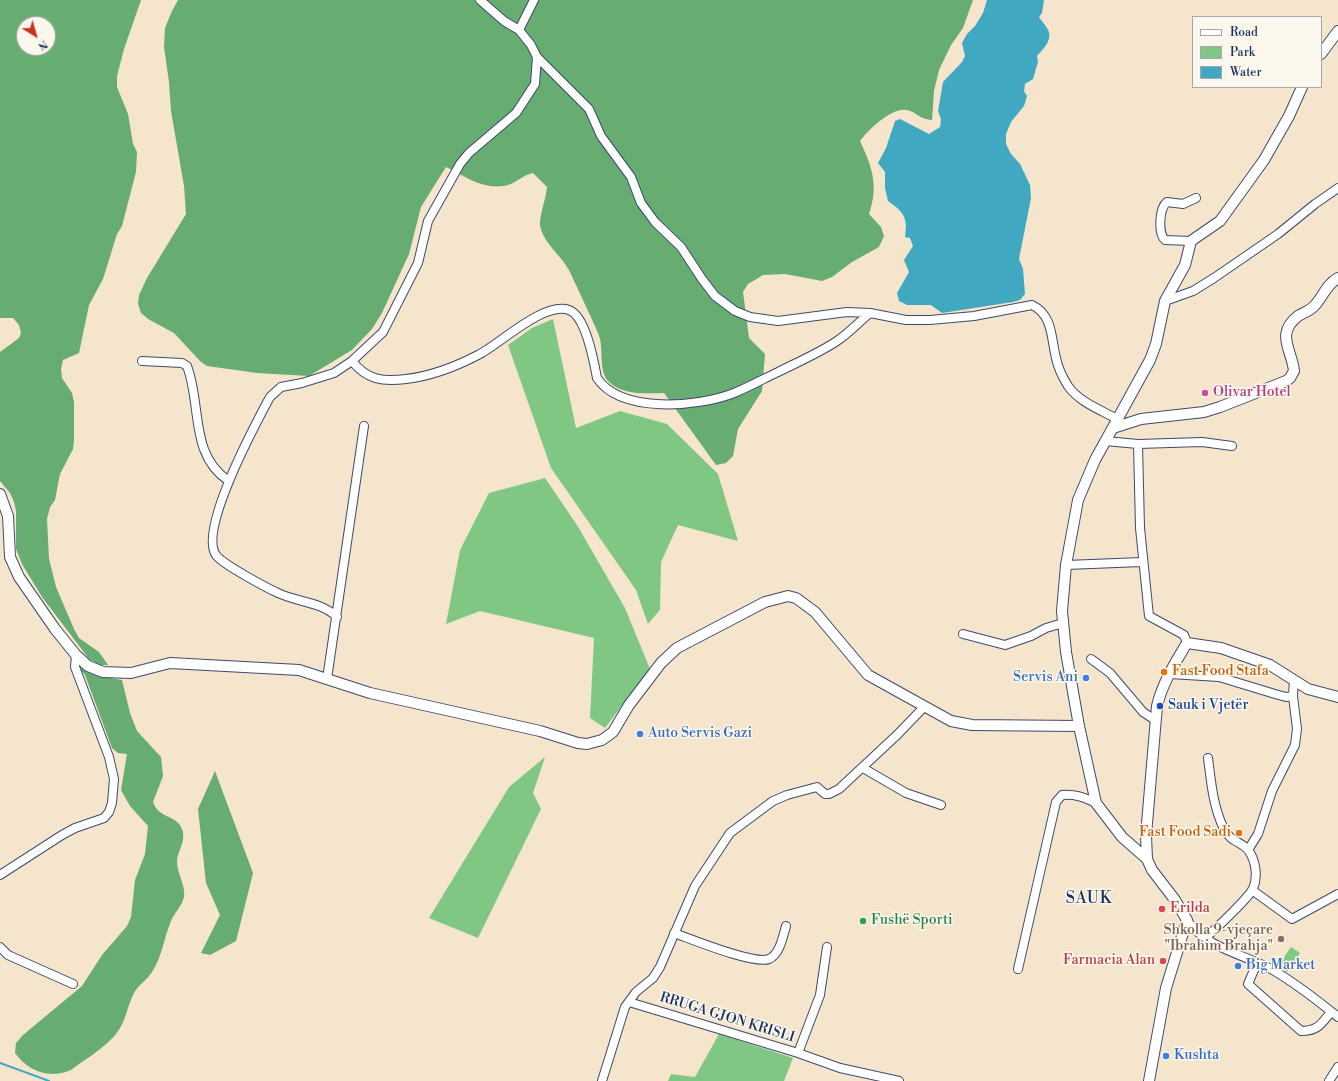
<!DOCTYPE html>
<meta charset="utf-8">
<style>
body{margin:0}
#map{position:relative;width:1338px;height:1081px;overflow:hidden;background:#f5e5cd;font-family:"Libre Bodoni",serif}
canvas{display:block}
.legend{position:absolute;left:1192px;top:16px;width:130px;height:72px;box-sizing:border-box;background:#fbf7ec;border:1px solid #a1a7b3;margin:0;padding:5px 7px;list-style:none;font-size:12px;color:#1b2f5e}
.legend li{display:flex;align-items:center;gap:8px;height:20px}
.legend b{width:20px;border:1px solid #a1a7b3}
.north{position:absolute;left:16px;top:16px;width:40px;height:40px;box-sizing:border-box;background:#fbf7ec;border:1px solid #a1a7b3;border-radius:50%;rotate:143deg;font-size:11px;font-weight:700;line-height:16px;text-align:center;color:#1b2f5e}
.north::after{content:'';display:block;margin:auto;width:14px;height:18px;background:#c8321e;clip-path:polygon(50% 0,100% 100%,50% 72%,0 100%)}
</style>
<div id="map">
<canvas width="1338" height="1081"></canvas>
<ul class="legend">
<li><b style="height:5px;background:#fff"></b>Road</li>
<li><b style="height:11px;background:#7fc783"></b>Park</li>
<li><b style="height:11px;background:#40a8c0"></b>Water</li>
</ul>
<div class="north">N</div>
</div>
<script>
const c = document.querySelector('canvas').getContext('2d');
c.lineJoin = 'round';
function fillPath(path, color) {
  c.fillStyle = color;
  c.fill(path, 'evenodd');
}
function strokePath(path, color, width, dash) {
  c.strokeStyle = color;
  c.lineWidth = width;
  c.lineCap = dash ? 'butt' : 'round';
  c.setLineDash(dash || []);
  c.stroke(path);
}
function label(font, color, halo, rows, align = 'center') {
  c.font = font + ' "Libre Bodoni",serif';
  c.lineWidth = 3;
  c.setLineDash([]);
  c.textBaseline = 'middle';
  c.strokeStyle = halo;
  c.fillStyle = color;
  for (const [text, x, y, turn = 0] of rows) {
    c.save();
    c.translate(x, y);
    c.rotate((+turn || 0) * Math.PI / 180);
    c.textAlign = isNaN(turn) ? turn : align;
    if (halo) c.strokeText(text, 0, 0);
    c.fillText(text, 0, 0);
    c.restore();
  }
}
const green = new Path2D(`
 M553 319 576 428 620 411 667 424 718 474 738 541 678 525 661 562 660 610 648 624 636 590 551 468 508 345 532 328Z
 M545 478 577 525 625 608 650 669 605 728 590 718 594 638 480 611 446 624 460 550 489 493Z
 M545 757 533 793 541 809 478 938 429 918 509 787Z
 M1291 947 1300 953 1287 972 1278 966Z
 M719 1034 793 1058 784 1081H668L671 1074 695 1077Z`);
const forest = new Path2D(`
 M0 0H141L124 49 117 76V87L128 114 133 144 137 152 136 172 122 226 117 234 103 279 89 305 79 353 63 360 61 369 62 378 72 393 74 402V440L73 449 60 474 55 500 50 507 47 519 49 559 56 587 74 629 79 638 99 652 108 665H100L89 659 42 597 22 564 16 549V511L14 502 10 493 0 481V352L19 338 21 333 19 325 13 318H0ZM24 24H48V48H24Z
 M178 0H973L963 28 951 45 939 70 934 91 932 120C918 119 916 111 906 110 892 107 868 130 860 141 872 167 879 185 869 214L881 227 884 236 879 247 852 262 832 277 822 281 785 274 763 275 748 284 743 292 749 338 765 354 762 391 738 429 733 456 726 463 716 465 664 393C646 393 624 396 609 382 597 370 605 348 598 333 589 312 579 292 570 272 562 256 544 244 540 226 539 216 546 199 547 187L533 173C523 175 517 182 508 185 484 191 466 177 446 167L421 207 409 254 382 313 372 329 352 350 309 376 257 373 207 366 200 361 174 333 148 319 141 313 138 304 139 295 147 278 186 214 184 186 171 111 169 82 164 47 165 28 172 11Z
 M78 667 98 676 122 680 130 713 137 731 161 757 163 776 153 802C160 821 178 813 183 832 185 843 177 852 177 862 177 873 186 886 184 897 182 906 174 913 171 921 164 938 162 957 152 972 147 980 139 984 134 993 127 1006 126 1022 116 1034 106 1047 84 1060 71 1070 49 1079 29 1072 15 1053L16 1043 23 1035 82 986 102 955 127 926 131 917 135 880 145 854 148 826 130 806 121 790 127 754 118 753 112 748 85 675Z
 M215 771 253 873 236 941 210 955 201 953 220 915 206 883 198 809Z`);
const water = new Path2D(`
 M987 0H1044L1042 13 1039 17C1041 21 1045 24 1047 28 1054 39 1044 48 1037 56L1038 62 1033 79 1025 84 1024 91 1027 96 1024 106 1011 122 1006 134V144L1011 154 1020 164 1030 185 1031 198 1019 259 1023 269 1025 294 1020 300 1013 302 942 313 931 305H907L899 301 897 293 909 272 904 260 913 246 910 238 905 237C908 218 904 212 888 201L885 188V172L878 163 886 148 895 121 900 119 929 134 940 127 941 119 938 111 943 82 962 62 965 56 962 43 967 34 975 26 983 13Z`);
const stream = new Path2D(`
 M0 1063 49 1081`);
const minor = new Path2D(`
 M519 30 534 0
 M537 57 589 109 601 136 631 177 641 203 655 222 681 247 702 279 715 296 735 311 750 317 778 321 847 312 870 313 906 320H930L974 316 1032 305C1053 315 1051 338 1056 358 1058 368 1063 378 1068 386 1079 402 1101 410 1117 419
 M1191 241 1165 240C1158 234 1159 208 1167 202L1183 204 1196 198
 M1165 301 1193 291 1214 278 1278 234 1315 204 1338 188
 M142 361 182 363 187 366C202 405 189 455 229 481
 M352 361C367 380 383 382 406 379 432 376 455 367 478 355 500 344 544 301 569 310 586 316 594 362 597 378 621 414 699 407 734 393 749 387 763 379 778 372 798 362 819 353 837 341 849 333 859 322 870 313
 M1105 441 1138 444 1202 442 1232 446
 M1138 444 1140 528 1149 616 1184 635 1187 643
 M1066 565 1142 562
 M337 617C322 602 297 602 278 593 267 588 222 564 216 555 198 530 256 423 270 397L281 387 302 383 334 373 352 361 383 332 418 263 428 221 460 164 469 153 516 113 535 84 537 57 531 45 519 30 504 21 480 0
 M963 634 1005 645 1031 636 1046 628 1063 623
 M1091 659 1110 673 1143 712 1155 720
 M1170 674 1219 677 1275 694 1286 697 1293 696
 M327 679 364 426
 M863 768 906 793 941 805
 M1248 850 1258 834 1272 791 1295 745 1297 729 1293 696 1294 680
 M0 875 62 835 75 828 104 818 109 812 112 803 114 779 109 757 75 667 76 655
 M1252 890 1292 919 1338 894
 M1187 920C1206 948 1243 954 1271 969 1294 982 1317 1000 1338 1017
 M674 933C691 939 754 965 769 959 780 954 783 936 786 926
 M1206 937C1215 930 1248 898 1253 889 1258 877 1256 862 1249 851 1243 842 1231 843 1224 829 1213 807 1211 781 1208 758
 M0 947 8 955 73 984
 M1257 963 1248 984 1301 1031C1318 1031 1321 1024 1331 1012
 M1018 969 1056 802 1062 795C1075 794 1084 797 1096 803
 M629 1002 798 1053 840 1068 899 1081
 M798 1053 820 995 827 947
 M602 1081 625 1007 636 992 653 978 660 967 695 886 730 833 773 801 787 795 817 787 825 794H829L839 789 897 735 924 707
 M1329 1081 1338 1067`);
const tertiary = new Path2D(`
 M1321 54 1338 31
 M1113 428 1141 419 1204 412 1220 407 1286 381 1290 378 1294 371C1292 350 1275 334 1298 316 1304 312 1311 311 1316 304 1323 296 1327 284 1338 278
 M0 494 8 516 10 557 19 577 55 629 76 655 88 666 103 672 131 673 170 663 299 670 370 693 540 731 578 743 587 744 602 740 613 732 629 705 661 663 677 648 765 602 788 596 796 598 815 612 868 675 951 721 972 725 1079 726
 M1147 859 1146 835 1157 706C1162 684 1175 663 1187 643L1221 648 1244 656 1270 665 1308 689 1338 697
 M1149 1081 1166 988 1187 920 1175 900 1152 870 1147 859 1122 837 1096 803 1079 726 1066 652 1062 611 1066 565 1078 500 1095 460 1150 360 1156 344 1165 301 1185 265 1191 241 1220 221 1264 160 1289 116 1302 87`);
const markers = [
 [1205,393,4,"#d1479c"],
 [1164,672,4,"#e8710a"],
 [1086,678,4,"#3f7fe0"],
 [1160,706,4,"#1a4fb4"],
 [640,734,4,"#3f7fe0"],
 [1239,833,4,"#e8710a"],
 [1162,909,4,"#e0444e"],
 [863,921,4,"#2e9e5b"],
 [1281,939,4,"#8d6e63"],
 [1163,961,4,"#e0444e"],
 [1238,966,4,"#3f7fe0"],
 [1166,1056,4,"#3f7fe0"]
];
const hotelNames = [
 ["Olivar Hotel",1213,393]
];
const foodNames = [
 ["Fast Food Stafa",1172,672],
 ["Fast Food Sadi",1231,833,"right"]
];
const shopNames = [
 ["Servis Ani",1078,678,"right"],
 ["Auto Servis Gazi",648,734],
 ["Big Market",1246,966],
 ["Kushta",1174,1056]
];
const transitNames = [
 ["Sauk i Vjetër",1168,706]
];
const healthNames = [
 ["Erilda",1170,909],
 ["Farmacia Alan",1155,961,"right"]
];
const leisureNames = [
 ["Fushë Sporti",871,921]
];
const educationNames = [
 ["Shkolla 9-vjeçare",1273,931],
 ["\"Ibrahim Brahja\"",1273,947]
];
const streetNames = [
 ["RRUGA GJON KRISLI",727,1018,17]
];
const quarterNames = [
 ["SAUK",1089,899]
];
fillPath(green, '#7fc783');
fillPath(forest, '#67ac71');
fillPath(water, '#40a8c0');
strokePath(stream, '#40a8c0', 2);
strokePath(minor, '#3c4a6f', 10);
strokePath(tertiary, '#3c4a6f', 12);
strokePath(minor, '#fff', 8);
strokePath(tertiary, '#fff', 10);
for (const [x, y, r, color] of markers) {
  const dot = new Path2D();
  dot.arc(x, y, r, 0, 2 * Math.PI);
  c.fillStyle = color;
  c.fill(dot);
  strokePath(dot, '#fbf7ec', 1.5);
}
label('14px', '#b23c85', '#fbf7ec', hotelNames, 'left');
label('14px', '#c56008', '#fbf7ec', foodNames, 'left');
label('14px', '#366cbe', '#fbf7ec', shopNames, 'left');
label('14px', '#164399', '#fbf7ec', transitNames, 'left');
label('14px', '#be3a42', '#fbf7ec', healthNames, 'left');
label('14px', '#27864d', '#fbf7ec', leisureNames, 'left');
label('14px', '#785e54', '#fbf7ec', educationNames, 'right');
label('14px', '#1b2f5e', '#fbf7ec', streetNames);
c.letterSpacing = '1px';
label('16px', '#1b2f5e', '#fbf7ec', quarterNames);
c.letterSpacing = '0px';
</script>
